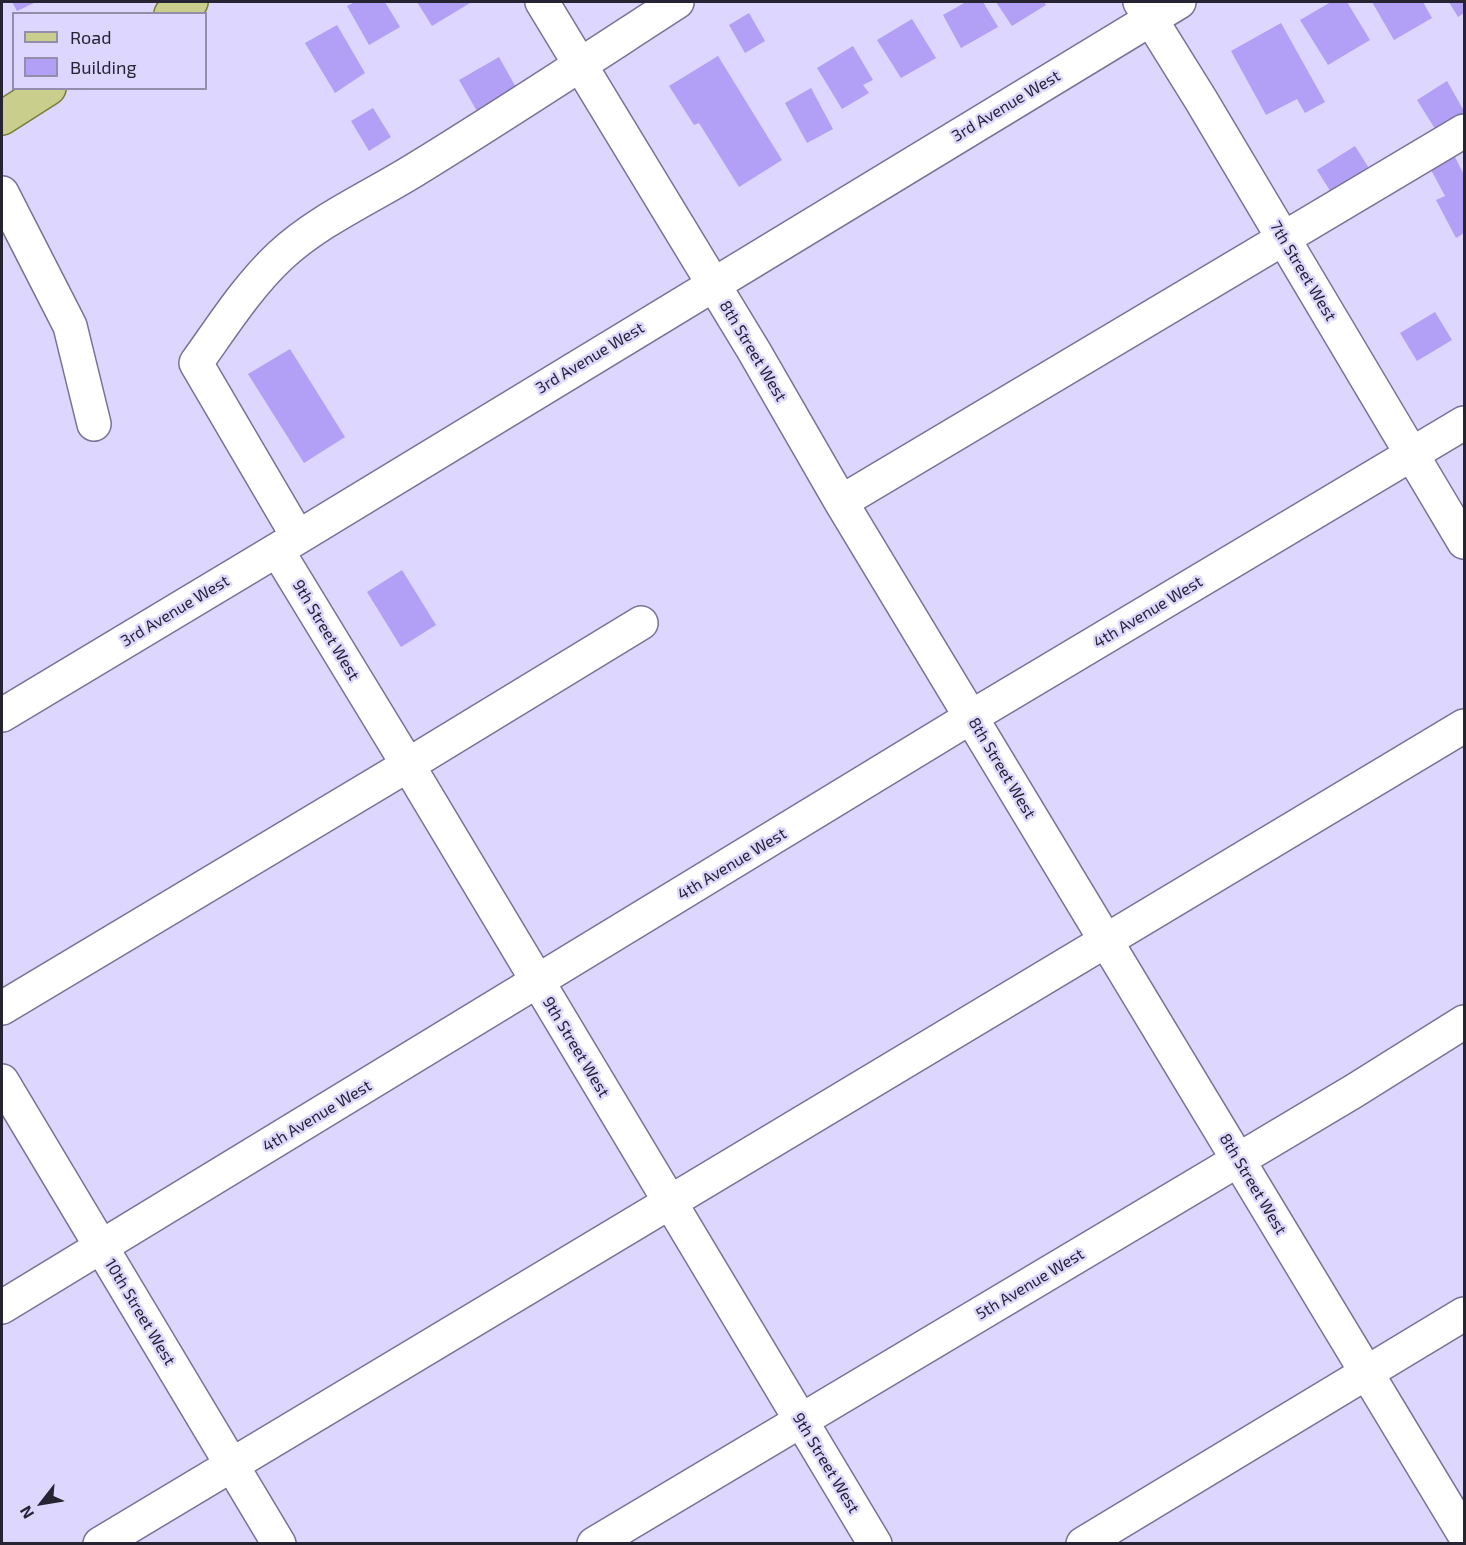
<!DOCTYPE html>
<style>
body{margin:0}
#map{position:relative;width:1466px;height:1545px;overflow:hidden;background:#ddd6fe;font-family:"Exo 2",sans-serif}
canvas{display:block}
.frame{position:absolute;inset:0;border:3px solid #262332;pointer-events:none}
.legend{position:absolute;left:12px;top:12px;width:195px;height:78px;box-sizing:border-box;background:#ddd6fe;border:2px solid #948eac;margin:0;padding:8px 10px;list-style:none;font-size:18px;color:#262332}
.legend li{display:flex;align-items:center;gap:12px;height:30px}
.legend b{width:30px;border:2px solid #948eac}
.north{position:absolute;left:12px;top:1473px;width:60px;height:60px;-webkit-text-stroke:4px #ddd6fe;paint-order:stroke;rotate:239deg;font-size:16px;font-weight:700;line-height:24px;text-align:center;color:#262332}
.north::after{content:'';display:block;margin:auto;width:21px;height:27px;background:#262332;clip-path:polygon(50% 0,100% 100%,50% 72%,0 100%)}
</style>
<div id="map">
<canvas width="1466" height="1545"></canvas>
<div class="frame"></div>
<ul class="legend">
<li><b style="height:8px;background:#cace8c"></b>Road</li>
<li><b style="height:16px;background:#b29ff6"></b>Building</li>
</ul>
<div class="north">N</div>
</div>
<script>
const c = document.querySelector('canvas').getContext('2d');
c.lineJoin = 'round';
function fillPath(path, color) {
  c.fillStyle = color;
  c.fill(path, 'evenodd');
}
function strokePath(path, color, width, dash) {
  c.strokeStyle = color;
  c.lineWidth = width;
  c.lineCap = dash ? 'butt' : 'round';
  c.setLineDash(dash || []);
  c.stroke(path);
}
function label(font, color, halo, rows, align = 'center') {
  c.font = font + ' "Exo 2",sans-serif';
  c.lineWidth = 5;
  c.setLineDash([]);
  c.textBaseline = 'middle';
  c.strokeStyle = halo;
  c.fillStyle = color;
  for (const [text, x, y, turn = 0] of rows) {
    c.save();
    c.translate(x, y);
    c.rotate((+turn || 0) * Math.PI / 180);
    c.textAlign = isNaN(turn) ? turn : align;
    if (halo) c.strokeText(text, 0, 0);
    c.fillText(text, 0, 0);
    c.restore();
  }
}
const building = new Path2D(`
 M12 2H36L17 11Z
 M355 2H385L400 27 369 45 347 6Z
 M417 2H469L470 3 432 26Z
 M966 2H983L998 27 961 48 943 15Z
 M996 2H1044L1046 5 1012 26Z
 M1331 2H1347L1370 40 1328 65 1300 20Z
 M1372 2H1423L1432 18 1394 40Z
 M1449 2H1464V13L1458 17Z
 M749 13 765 41 745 53 729 25Z
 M912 19 936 58 901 78 877 40Z
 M1281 23 1325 102 1305 113 1297 99 1266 115 1231 51Z
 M337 25 365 73 335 93 305 43Z
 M853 46 873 80 863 85 869 93 842 109 817 68Z
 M718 56 782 160 739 187 699 123 694 125 669 86Z
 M499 57 518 91 478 113 459 80Z
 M1447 81 1464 111V115L1437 132 1417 100Z
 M811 88 833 129 807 143 785 103Z
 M373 108 391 137 369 151 351 121Z
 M1355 146 1372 173 1334 197 1317 170Z
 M1454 155 1464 175V233L1456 238 1436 200 1445 196 1430 168Z
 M1435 312 1452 340 1417 361 1400 333Z
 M290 349 345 437 304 463 248 374Z
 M402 570 436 625 401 647 367 592Z`);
const minor = new Path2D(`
 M542 2 754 351 841 502 1464 1534
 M1140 2 1201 100 1464 542
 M2 193 70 326 94 424
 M841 502 1464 131
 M298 537 196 363C222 327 247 287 280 256 321 218 374 196 421 166 507 113 592 57 677 2
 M277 550 408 765 875 1544
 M2 715 277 550 1179 2
 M2 1008 408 765 641 623
 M2 1081 279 1544
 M2 1307 971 717 1464 423
 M100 1544 1464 726
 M594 1544 1354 1091 1464 1022
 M1083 1544 1464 1314`);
const major = new Path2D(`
 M171 14 191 2
 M2 118 49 88`);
const streetNames = [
 ["3rd Avenue West",1006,106,-31],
 ["7th Street West",1303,271,59],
 ["8th Street West",753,351,59],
 ["3rd Avenue West",590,358,-31],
 ["3rd Avenue West",175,611,-31],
 ["4th Avenue West",1148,612,-31],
 ["9th Street West",326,630,59],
 ["8th Street West",1002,768,59],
 ["4th Avenue West",732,864,-31],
 ["9th Street West",576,1047,59],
 ["4th Avenue West",317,1116,-31],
 ["8th Street West",1253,1184,59],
 ["5th Avenue West",1030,1284,-31],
 ["10th Street West",140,1312,59],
 ["9th Street West",826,1463,59]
];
fillPath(building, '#b29ff6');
strokePath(minor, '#797196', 36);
strokePath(major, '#797d3b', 36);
strokePath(minor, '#fff', 33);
strokePath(major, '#cace8c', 33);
label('16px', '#262332', '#ddd6fe', streetNames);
</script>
